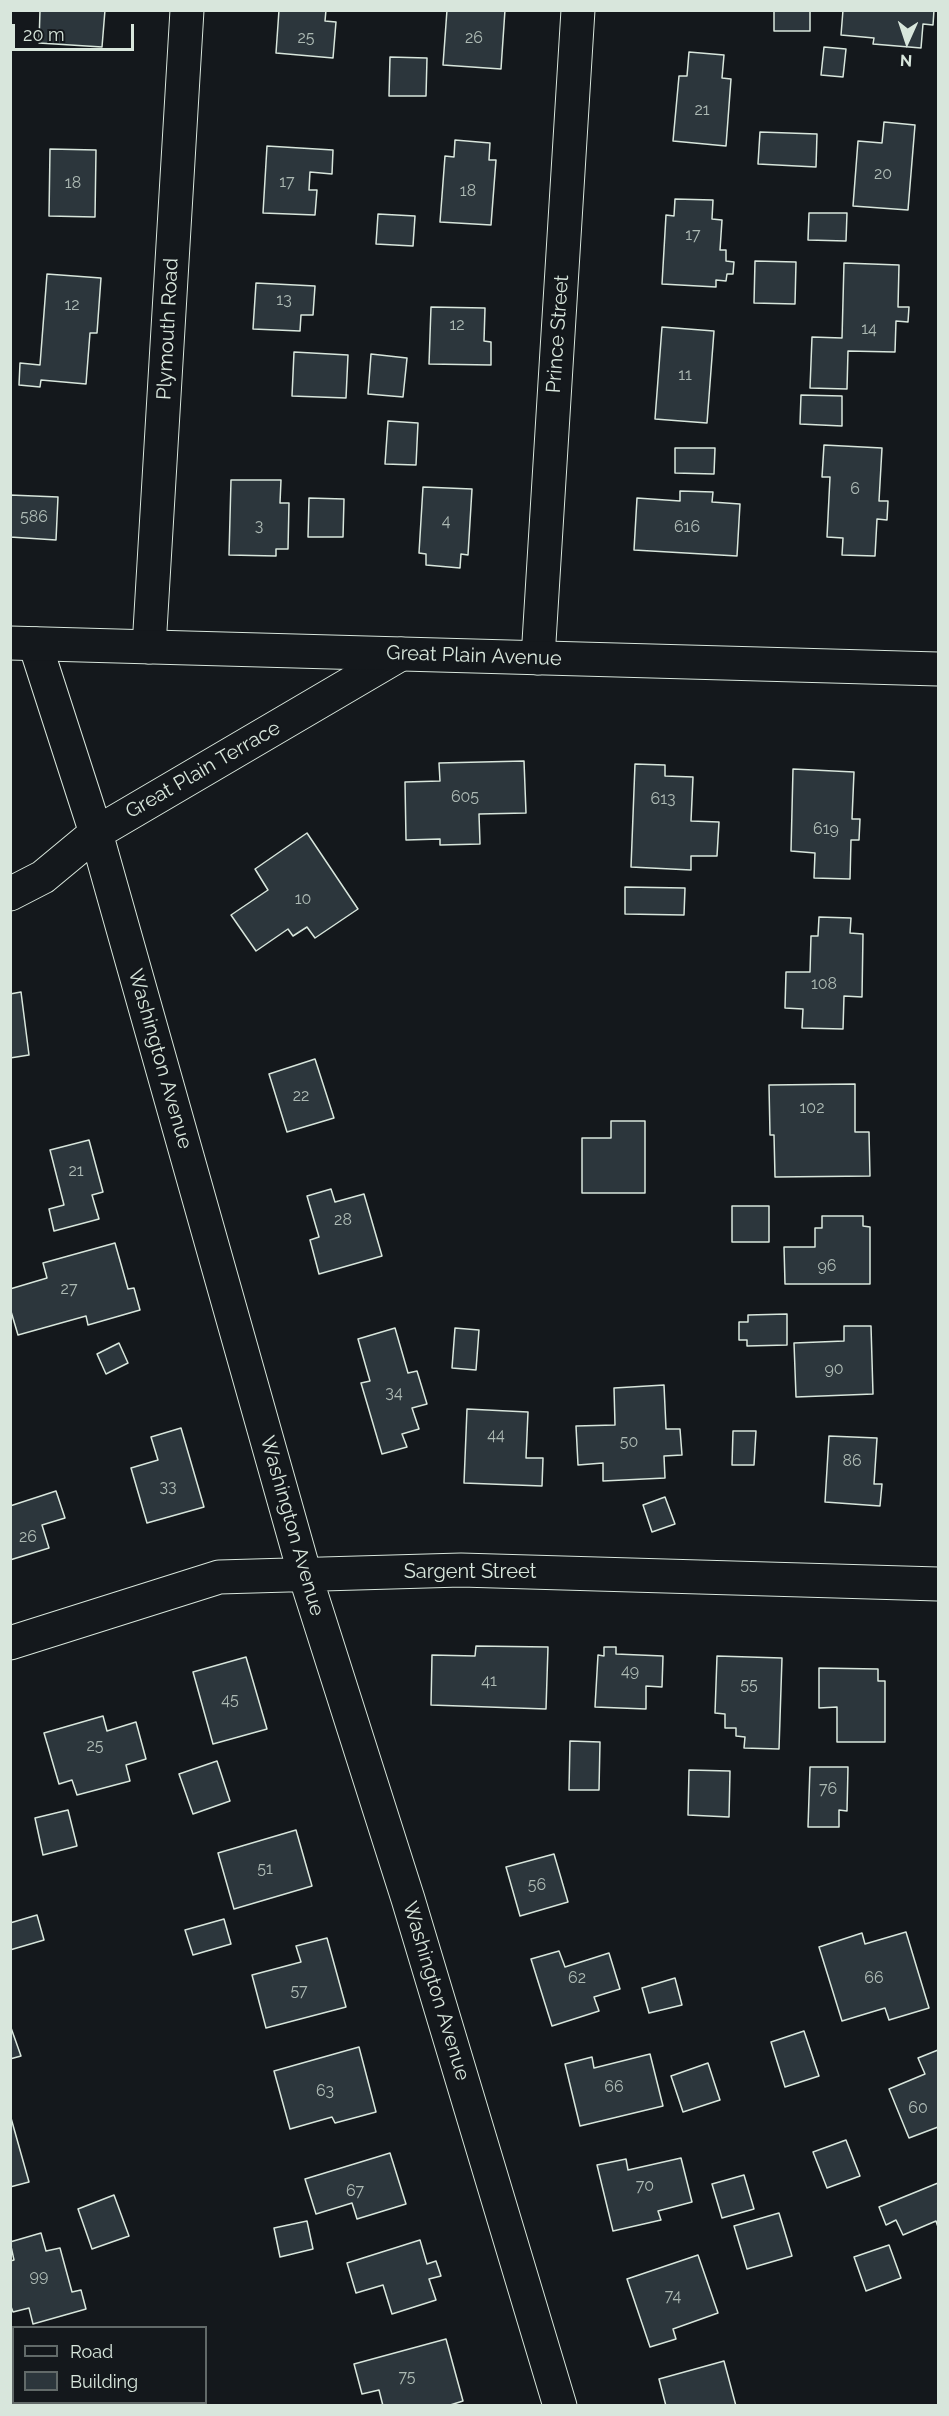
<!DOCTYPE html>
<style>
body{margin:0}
#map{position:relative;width:949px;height:2416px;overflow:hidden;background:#14181c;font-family:Raleway,sans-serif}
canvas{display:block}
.frame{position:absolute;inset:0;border:12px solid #d8e6dc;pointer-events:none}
.legend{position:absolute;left:12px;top:2326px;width:195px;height:78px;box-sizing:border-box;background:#14181c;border:2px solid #626a69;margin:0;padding:8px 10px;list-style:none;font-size:18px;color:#d8e6dc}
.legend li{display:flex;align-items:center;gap:12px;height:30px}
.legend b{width:30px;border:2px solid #626a69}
.north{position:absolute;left:877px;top:12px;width:60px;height:60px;-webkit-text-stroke:4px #14181c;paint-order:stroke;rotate:183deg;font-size:16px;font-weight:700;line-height:24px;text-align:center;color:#d8e6dc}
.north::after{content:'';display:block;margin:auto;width:21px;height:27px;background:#d8e6dc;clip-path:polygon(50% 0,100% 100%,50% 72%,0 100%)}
.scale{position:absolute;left:12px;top:24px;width:122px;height:27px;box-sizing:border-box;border:3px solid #d8e6dc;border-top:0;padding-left:8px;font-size:18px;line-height:21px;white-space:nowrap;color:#d8e6dc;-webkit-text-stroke:4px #14181c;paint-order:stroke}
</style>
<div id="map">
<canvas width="949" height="2416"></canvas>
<div class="frame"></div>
<ul class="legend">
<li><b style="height:8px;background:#14181c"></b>Road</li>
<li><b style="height:16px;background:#2c363c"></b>Building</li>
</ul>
<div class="north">N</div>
<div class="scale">20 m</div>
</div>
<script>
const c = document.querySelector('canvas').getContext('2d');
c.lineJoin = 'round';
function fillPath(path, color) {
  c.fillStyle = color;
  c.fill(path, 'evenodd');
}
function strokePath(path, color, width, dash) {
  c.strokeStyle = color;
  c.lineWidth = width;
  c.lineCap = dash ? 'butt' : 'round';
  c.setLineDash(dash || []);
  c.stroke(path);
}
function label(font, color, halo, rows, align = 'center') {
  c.font = font + ' Raleway,sans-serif';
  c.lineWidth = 4.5;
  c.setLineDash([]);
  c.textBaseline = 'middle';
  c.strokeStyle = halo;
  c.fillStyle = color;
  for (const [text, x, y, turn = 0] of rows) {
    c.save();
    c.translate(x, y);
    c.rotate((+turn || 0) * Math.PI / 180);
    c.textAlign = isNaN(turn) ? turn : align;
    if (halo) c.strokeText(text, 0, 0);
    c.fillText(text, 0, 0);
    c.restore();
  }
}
const building = new Path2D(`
 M40 10H105L102 47 39 43Z
 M279 10H326L325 21 336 22 333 58 276 53Z
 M447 10H505L501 69 443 65Z
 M774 10H810V31H774Z
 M843 10H934L933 25 923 24 921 48 873 44 874 38 841 35Z
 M824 47 846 49 843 77 821 75Z
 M689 52 724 55 722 78 731 79 726 146 673 141 679 76H687Z
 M390 57 427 58 426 96H389Z
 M884 122 915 125 908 210 853 206 858 141 882 143Z
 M760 132 817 134 816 167 758 164Z
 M455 140 490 143 489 160H496L491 225 440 222 445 156 454 157Z
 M267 146 333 150 332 174 310 172 309 190H317L315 215 263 213Z
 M50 149 96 150 95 217 49 216Z
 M675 199 713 200 712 219 722 220 720 250H726V261L734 262 733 274H727L726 281 716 280V287L662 284 666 215 674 216Z
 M809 213H847L846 241 808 240Z
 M378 214 415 216 413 246 376 244Z
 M755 261 796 262 795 304 754 303Z
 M844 263 899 265 898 307H909L908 322 896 321 895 352 848 351 847 389 810 388 812 337 842 338Z
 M47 274 101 278 97 333H90L86 384 41 380 40 387 19 385 20 363 40 365Z
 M256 283 315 286 313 315H301L300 331 253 329Z
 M431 307 485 308 484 341 491 342V365L429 364Z
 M662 327 714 331 707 423 655 419Z
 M294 352 348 355 346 398 292 396Z
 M371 354 407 358 403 397 368 394Z
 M801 395 842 396V426L800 424Z
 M388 421 418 423 416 465 385 464Z
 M824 445 882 448 879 501H888L887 520 877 519 875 556 842 555 843 538 827 537 830 477H822Z
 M675 448H715L714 474 675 473Z
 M231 480H281L280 503H289L288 549H276V556L229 555Z
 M423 487 472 489 468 555 461 554 460 568 426 565V554L419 553Z
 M680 491 713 492 712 502 740 504 737 556 634 550 637 498 680 501Z
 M10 495 58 497 56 540 10 537Z
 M309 498 344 499 343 537H308Z
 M524 761 526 813 479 814 480 844 440 845V839L406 840 405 782 440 781 439 763Z
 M635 764 665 765V776L693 777 691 821 719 822 717 856H691V870L631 867Z
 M793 769 854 772 852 819H860L859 840H851L850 879 814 878 815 853 791 851Z
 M307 833 358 909 315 938 307 927 293 936 288 929 256 951 231 915 268 890 255 869Z
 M625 887 685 888 684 915 625 914Z
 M819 917 851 918 850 933 863 934 862 997 844 996 843 1029 802 1028 803 1009 785 1008 786 972H810L811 936H818Z
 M21 992 29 1055 10 1058V994Z
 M315 1059 334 1118 287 1132 269 1074Z
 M855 1084V1132H869L870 1176 775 1177 774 1135H770L769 1085Z
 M611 1121H645V1193H582V1138H611Z
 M89 1140 103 1192 92 1195 99 1219 54 1231 49 1209 64 1205 50 1150Z
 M331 1189 335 1202 364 1194 382 1256 319 1274 310 1240 319 1237 307 1196Z
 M732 1206H769V1242H732Z
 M822 1216H863V1226L870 1227V1284H785L784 1247H815V1228H822Z
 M115 1243 128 1289 134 1288 140 1310 88 1325 86 1316 18 1335 10 1308V1289L47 1278 43 1263Z
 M787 1314V1345L747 1346V1340H739V1322H748V1315Z
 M844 1326H871L873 1394 796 1397 794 1343 844 1341Z
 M395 1328 408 1373 417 1371 427 1404 412 1408 419 1429 402 1434 407 1447 382 1454 361 1383 370 1381 358 1339Z
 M455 1328 479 1330 476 1370 452 1368Z
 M119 1343 128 1363 106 1374 97 1354Z
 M664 1385 666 1429H680L682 1455 664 1456 665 1478 603 1481V1463L578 1465 576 1426 615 1425 614 1388Z
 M467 1409 528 1412 526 1458H543L542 1486 464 1483Z
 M181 1428 204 1507 147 1523 131 1468 158 1460 151 1437Z
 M733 1431H756L754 1465H732Z
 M829 1436 877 1438 874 1484H882L880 1506 825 1502Z
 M56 1491 65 1518 42 1525 49 1548 10 1560V1506Z
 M665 1497 675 1524 652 1532 643 1505Z
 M476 1646 548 1647 546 1709 431 1705 432 1655 475 1656Z
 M604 1647H616V1654L663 1656 662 1687 646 1686V1709L595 1707 598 1655 604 1656Z
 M717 1656 782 1658 779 1749 744 1748 745 1737 736 1736V1728H725V1714L715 1713Z
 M246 1657 267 1729 213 1744 193 1672Z
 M819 1668 878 1669V1681H885V1742H837V1707L819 1708Z
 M103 1716 107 1731 136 1722 146 1759 126 1765 130 1781 77 1795 72 1780 59 1784 44 1733Z
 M570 1741 600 1742 599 1790H569Z
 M217 1761 230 1801 193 1814 179 1774Z
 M810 1767H848L847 1811 839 1810V1827H808Z
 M689 1770 730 1771 729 1817 688 1815Z
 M68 1810 77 1846 43 1855 35 1818Z
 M296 1830 312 1886 234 1909 218 1853Z
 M554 1854 568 1902 520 1916 506 1867Z
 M37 1915 44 1940 10 1950V1923Z
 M224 1919 231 1944 193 1955 185 1930Z
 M906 1932 929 2008 889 2020 885 2008 842 2021 819 1947 862 1933 865 1944Z
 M327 1938 346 2007 266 2028 252 1975 301 1962 296 1946Z
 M559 1951 565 1967 609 1953 620 1989 594 1997 599 2011 552 2026 531 1959Z
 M675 1978 682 2005 649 2013 642 1988Z
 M10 2025 21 2056 10 2059Z
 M804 2031 819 2076 785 2087 771 2042Z
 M359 2047 376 2112 335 2123 332 2117 290 2129 274 2071Z
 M938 2050V2127L909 2138 889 2089 925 2074 918 2058Z
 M650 2054 663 2106 580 2126 565 2064 592 2057 594 2068Z
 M708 2063 720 2100 683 2112 671 2076Z
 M11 2118 29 2182 10 2187V2119Z
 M846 2140 860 2176 827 2188 813 2152Z
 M390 2153 406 2204 357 2219 352 2203 316 2214 305 2179Z
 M681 2158 692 2202 658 2211 661 2220 613 2231 597 2165 626 2159 628 2170Z
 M744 2175 754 2209 722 2218 712 2184Z
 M938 2183V2227L936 2221 903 2235 896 2220 886 2225 879 2207Z
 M114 2195 129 2236 92 2249 78 2209Z
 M779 2213 792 2256 747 2269 734 2226Z
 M307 2221 313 2249 280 2257 274 2228Z
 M41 2233 46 2251 60 2248 72 2292 81 2290 86 2309 33 2324 29 2308 13 2312 10 2304V2261L14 2260 10 2242Z
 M420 2240 427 2264 436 2261 441 2276 429 2279 436 2300 392 2314 383 2285 356 2293 347 2263Z
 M889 2245 901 2278 866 2291 854 2257Z
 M698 2255 718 2313 673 2329 676 2339 650 2347 627 2279Z
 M446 2339 463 2401 447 2406H383L379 2390 362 2394 354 2364Z
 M724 2361 736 2406H666L659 2379Z
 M40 2402H94L95 2406H41Z`);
const minor = new Path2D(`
 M35 644 96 833 305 1575 408 1899 560 2406
 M149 647 187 10
 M538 658 578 10
 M10 894 43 877 96 833 401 654
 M10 1643 219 1577 461 1570 938 1584`);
const major = new Path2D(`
 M10 643 938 669`);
const numberNames = [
 ["25",306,38],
 ["26",474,38],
 ["21",702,110],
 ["20",883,174],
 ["17",287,182],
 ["18",73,183],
 ["18",468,191],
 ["17",693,235],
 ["13",284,300],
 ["12",72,305],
 ["12",457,325],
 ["14",869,329],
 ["11",685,375],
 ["6",855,489],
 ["586",34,517],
 ["4",446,521],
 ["3",259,526],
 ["616",687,527],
 ["605",465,797],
 ["613",663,799],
 ["619",826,829],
 ["10",303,899],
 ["108",824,984],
 ["22",301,1096],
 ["102",812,1108],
 ["21",76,1171],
 ["28",343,1220],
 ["96",827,1266],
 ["27",69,1289],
 ["90",834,1369],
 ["34",394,1393],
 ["44",496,1435],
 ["50",629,1442],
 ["86",852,1461],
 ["33",168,1487],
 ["26",28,1537],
 ["49",630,1671],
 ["41",489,1681],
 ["55",749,1685],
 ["45",230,1700],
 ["25",95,1746],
 ["76",828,1789],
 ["51",265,1869],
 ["56",537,1885],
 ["62",577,1978],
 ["66",874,1978],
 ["57",299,1991],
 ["66",614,2087],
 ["63",325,2091],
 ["60",918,2108],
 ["70",645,2186],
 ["67",355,2191],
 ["99",39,2276],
 ["74",673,2296],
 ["75",407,2377]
];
const streetNames = [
 ["Plymouth Road",168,329,-87],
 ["Prince Street",558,334,-86],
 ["Great Plain Avenue",474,656,2],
 ["Great Plain Terrace",203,770,-30],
 ["Washington Avenue",160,1059,74],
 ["Washington Avenue",292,1526,74],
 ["Sargent Street",470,1572],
 ["Washington Avenue",436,1991,73]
];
fillPath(building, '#2c363c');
strokePath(building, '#d8e6dc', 1.5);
strokePath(minor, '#d8e6dc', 35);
strokePath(major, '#d8e6dc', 35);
strokePath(minor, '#14181c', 33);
strokePath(major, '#14181c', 33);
label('16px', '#adbab4', null, numberNames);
label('20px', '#d8e6dc', '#14181c', streetNames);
</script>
